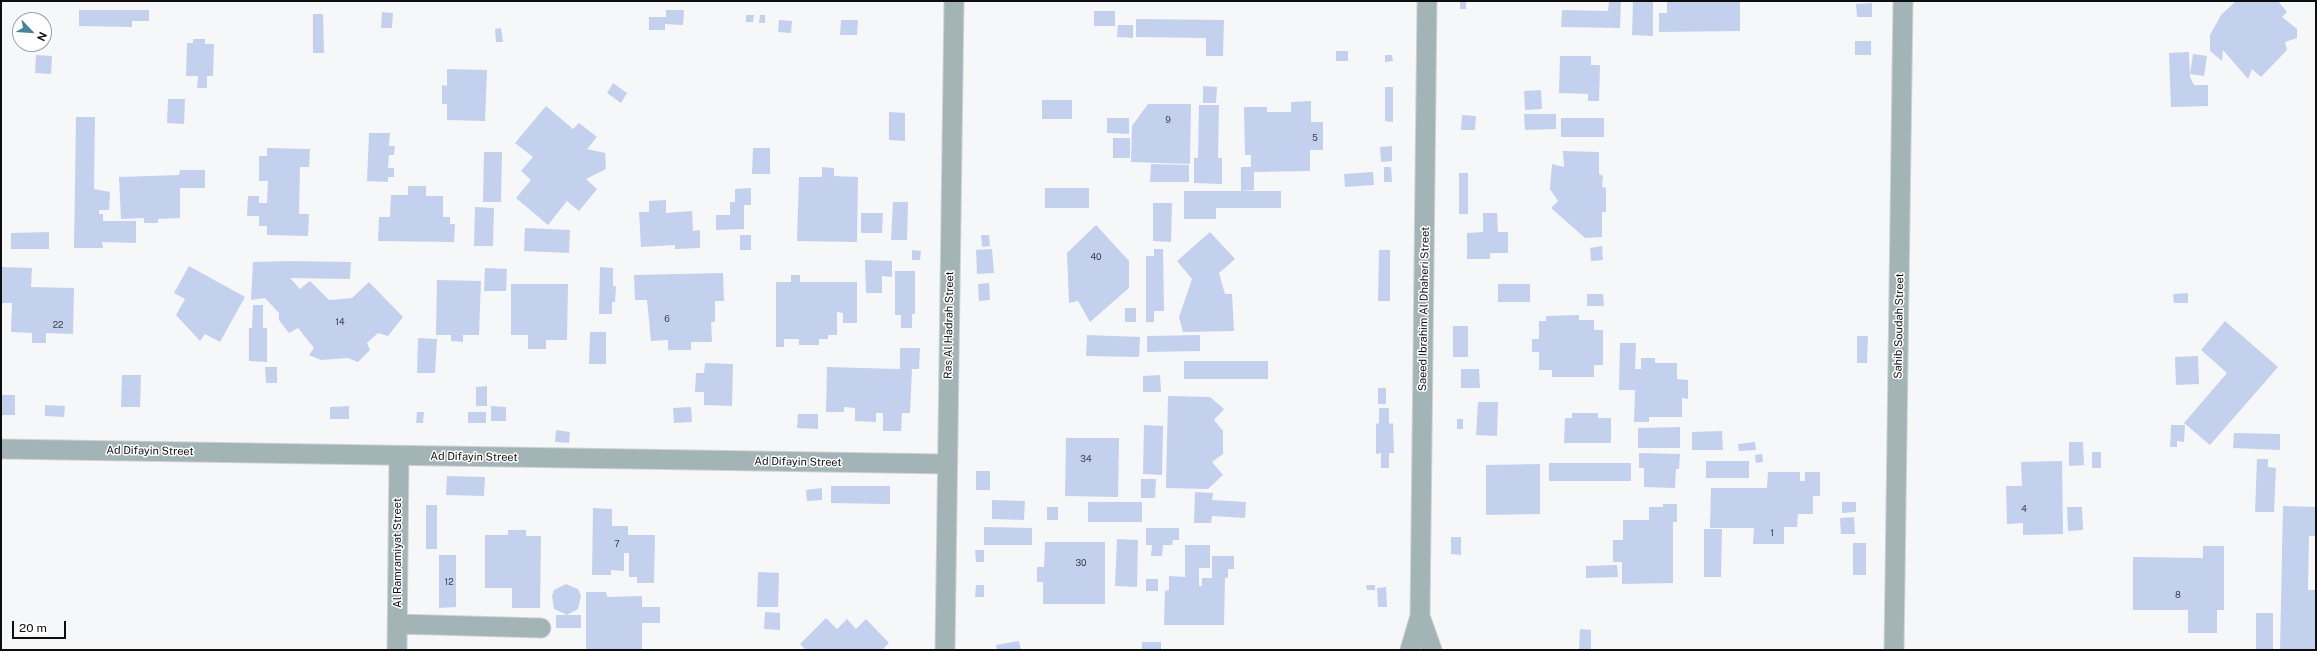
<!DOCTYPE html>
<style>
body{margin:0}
#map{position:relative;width:2317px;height:651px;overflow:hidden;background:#f6f7f8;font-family:"Public Sans",sans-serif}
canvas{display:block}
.frame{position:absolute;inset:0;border:2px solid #0e0e0e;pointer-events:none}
.north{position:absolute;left:12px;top:12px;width:40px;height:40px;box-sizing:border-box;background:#fff;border:1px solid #9f9f9f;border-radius:50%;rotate:115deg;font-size:11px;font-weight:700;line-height:16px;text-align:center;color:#0e0e0e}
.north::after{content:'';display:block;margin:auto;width:14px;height:18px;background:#458599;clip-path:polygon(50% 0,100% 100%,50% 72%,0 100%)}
.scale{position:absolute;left:12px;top:621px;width:54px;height:18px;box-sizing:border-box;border:2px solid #0e0e0e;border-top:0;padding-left:5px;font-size:12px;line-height:14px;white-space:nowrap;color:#0e0e0e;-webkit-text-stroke:3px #fff;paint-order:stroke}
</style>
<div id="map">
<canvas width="2317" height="651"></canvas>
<div class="frame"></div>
<div class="north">N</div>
<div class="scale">20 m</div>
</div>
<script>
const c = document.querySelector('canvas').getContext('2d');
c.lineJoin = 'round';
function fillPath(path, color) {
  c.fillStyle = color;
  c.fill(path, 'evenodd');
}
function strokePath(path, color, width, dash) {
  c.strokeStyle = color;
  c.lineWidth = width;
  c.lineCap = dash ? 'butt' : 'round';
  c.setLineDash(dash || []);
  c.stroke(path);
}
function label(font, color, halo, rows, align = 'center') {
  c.font = font + ' "Public Sans",sans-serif';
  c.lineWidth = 3;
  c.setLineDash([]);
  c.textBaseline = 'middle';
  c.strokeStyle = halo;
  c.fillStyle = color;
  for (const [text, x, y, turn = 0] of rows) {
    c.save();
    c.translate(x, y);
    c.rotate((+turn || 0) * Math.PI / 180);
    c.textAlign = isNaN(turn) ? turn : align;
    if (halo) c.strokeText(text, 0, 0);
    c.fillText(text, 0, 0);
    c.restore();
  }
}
const building = new Path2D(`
 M1460 1H1466V9H1460Z
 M1609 1H1621L1620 28 1561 27 1562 10 1608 11Z
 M1633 1H1653V36L1632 35Z
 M1667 1H1740V31L1659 32V13H1667Z
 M2236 1H2278L2287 12 2282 17 2297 29V38L2285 42 2287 50 2261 77 2252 69 2248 79 2223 50 2222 61 2210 51V35L2221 15Z
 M1872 3V17H1857L1856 4Z
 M79 10H149V21H132V27L79 26Z
 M666 10H684L683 25 665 24V30H649V17H666Z
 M1094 11H1115V26H1094Z
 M382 12 393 13 392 28H381Z
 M313 14H323L324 53H313Z
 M746 15H754L753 22H746Z
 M760 15H765V23H759Z
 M1136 19 1224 20 1223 56H1206V38L1136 37Z
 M779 20 792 21 791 33 778 32Z
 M841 20H858L857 35H840Z
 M1118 25H1133V38L1117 37Z
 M501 28 503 42H496L495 29Z
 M193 39H205V44H214L213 76H207V88H197L198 76H186L187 43H193Z
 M1855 41H1871V55H1855Z
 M1336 51H1348V61H1336Z
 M2189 52 2190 77 2194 85H2208V106L2171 107 2169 53Z
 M2193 54 2207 56 2204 76 2190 74Z
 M36 55 52 56 51 74 35 73Z
 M1385 55H1392L1393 61 1385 62Z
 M1560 56H1591V65H1600L1599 101H1588V94L1559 93Z
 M447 69 487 70 485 121 447 120V104H442V85L447 86Z
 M613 83 627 93 621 103 607 93Z
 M1203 86 1217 87 1216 103H1203Z
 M1385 87H1393V122L1385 121Z
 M1541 90 1542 109 1525 110 1524 91Z
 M168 99H185L184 124 167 123Z
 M1042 100H1072V119H1042Z
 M1311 101V122H1323V150H1310V171L1254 172V190L1241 191V167H1251V155H1245L1244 107H1267V112H1291V102Z
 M1148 104H1191L1190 164 1131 162 1132 126Z
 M1199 105H1219L1218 158H1222V184L1194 183V158H1198Z
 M546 106 573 129 579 123 597 137 587 149 605 153 606 169 586 179 597 189 579 211 567 201 548 225 516 198 531 180 521 171 533 157 515 143Z
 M889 112 905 113V141L889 140Z
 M1524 114H1556V129L1525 130Z
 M1462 115 1476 116 1475 130H1461Z
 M76 117H95L94 189 110 192 109 210H99V214H103V221H136V243L102 242 103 248H74Z
 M1107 118H1129V134L1107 133Z
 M1561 118H1604V137H1561Z
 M369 133H390L389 146H395L394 155H389L388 168H394V177H388V182L367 181Z
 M1113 138H1130V158H1113Z
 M1392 146V161L1381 162 1380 147Z
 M267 148 310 149 309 167H300L299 214H309L308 236 267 235V226H259V216H247L248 196H259V203H267L268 181H259V156H267Z
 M753 148H770V174H752Z
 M1563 151 1599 152V174L1603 176 1602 187 1606 188V212H1602V237L1585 238 1551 208 1558 201 1550 189 1552 164 1564 167Z
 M484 152H502L501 202H483Z
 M1151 164 1189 165V182H1150Z
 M822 167 834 168V176L858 177 857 242 797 241 799 177H822Z
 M1384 167H1391L1392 182H1384Z
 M180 170H205V188H180V218L158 219V223H144V218L121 219 119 177 179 175Z
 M1373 172 1374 185 1345 187 1344 174Z
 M1459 173H1468V214H1459Z
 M408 186H426V196H443V217H450V224H455L454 242 378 241 379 217H390L391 195H408Z
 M751 188V205H744V229L716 230V215H730V202H735V189Z
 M1045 188H1089V208H1045Z
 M1184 191H1281V208H1216V219H1184Z
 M666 200V213L692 211 693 231 700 230V248L675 249V245L641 247 639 212H649V201Z
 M893 202H908L907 240H891Z
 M1153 203H1172L1171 242 1153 241Z
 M475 207 494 208 493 246H474Z
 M861 213H883L882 233H861Z
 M1483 213H1497L1498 232H1508V253H1490V259H1467V233L1483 232Z
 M1096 225 1129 261V288L1090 322 1078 301 1069 303 1067 253Z
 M525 228 570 230 569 253 524 251Z
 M49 232V249H11V233Z
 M1210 232 1235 259 1219 273 1225 294H1232L1234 331 1183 332 1179 317 1192 279 1177 261Z
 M740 235H751V250H740Z
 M981 235H989L990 246 982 247Z
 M1602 246 1603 260 1591 261 1590 248Z
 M992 249 994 273 977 274 976 250Z
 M1154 249H1163L1164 311H1154V322H1146V256H1154Z
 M912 250 921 251 920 260H912Z
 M1379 250H1390V301H1378Z
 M865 260 892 261V277L882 276V293H866Z
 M290 261 351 262 350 279 290 278 300 289 310 281 329 300 352 298 369 282 403 317 388 336 378 333 367 343 370 350 358 362 348 358 321 360 309 355 314 348 298 328 289 333 279 320V313L265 298 251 300 253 262Z
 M189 266 245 297 220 342 205 334 200 341 176 315 185 299 174 293Z
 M1 267 32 268 31 287 74 288 73 334 46 333V343H32V333L11 332 12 303H1Z
 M600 267 613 268V286H616L615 302H612V314H599Z
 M485 268 507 269 506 291H484Z
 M895 271H915V314H912V328H901V315H895Z
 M723 273 724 301H715V322H711L712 342H691V350H668V340L651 341 647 300H635L634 275Z
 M791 275H800V282H857V323H843V313L837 312V335H828V339H819V345H799V339H784V347H776V282H791Z
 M437 280 481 281 479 335H463V342L451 341V335H436Z
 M989 283 990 300 979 301 978 284Z
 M511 284H568L567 340H546V349H528V335H511Z
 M1498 284H1530V302H1498Z
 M2188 293V303H2174L2173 294Z
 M1587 294H1603L1604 306H1587Z
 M253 305H263V328H267V362L249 361V328H252Z
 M1125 308H1136V322H1125Z
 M1579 315V320H1594V330H1603V365H1594V377H1552V370H1539V352H1532V339H1539V321H1546V316Z
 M2225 321 2278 367 2210 445 2184 423 2227 373 2201 350Z
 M1453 326H1468V357H1453Z
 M590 332H606V364H589Z
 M1087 335 1140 337 1139 357 1086 356Z
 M1200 335V351L1147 352V336Z
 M1857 336H1868L1867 363H1857Z
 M418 338 437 339 435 373H417Z
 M1620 343H1636L1635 369H1641V358H1655V363H1677V379L1688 380V399L1682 398V417H1649V422H1634L1635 390H1619Z
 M900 348H920L919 369H912L910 413H902L901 431H883V413H876V422L855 421V408L844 407V412H826L827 367 900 369Z
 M2198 356 2199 384 2176 385 2175 357Z
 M1184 361H1268V379H1184Z
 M705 363 733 364 732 406 704 405V392H695L696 373H704Z
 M265 367H277V383H266Z
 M1461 369H1479L1480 388H1461Z
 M122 375H141L140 407H121Z
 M1160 375 1161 392H1143V376Z
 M487 386V406H476V387Z
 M1378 388H1386V404H1378Z
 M1 395H15V415H1Z
 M1168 396 1210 397 1224 409 1214 420 1223 431V454L1212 462 1223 475 1208 489 1166 488Z
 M1478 402H1498L1497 436 1476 435Z
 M45 405 65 406 64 417 45 416Z
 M349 406V419H330V407Z
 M491 406 506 407V421H491Z
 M691 407 692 422 674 423 673 408Z
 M1379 408H1389V424L1393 423 1394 453H1389V468H1381V453L1376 454V424L1379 423Z
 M417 412H424L423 423H416Z
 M468 412H486V423H468Z
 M1572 413H1598V418H1611V443H1564L1565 418H1572Z
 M798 414H818V429L797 428Z
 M1457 419H1463V429H1457Z
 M1144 425 1163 426 1162 475 1143 474Z
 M2171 425H2185L2184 442 2177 441V447H2170Z
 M1680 427V448H1638V428Z
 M556 430 570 432 569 443 555 442Z
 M1722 431 1723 450H1692V432Z
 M2234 433 2280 434V450L2233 448Z
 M1066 438H1119L1118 497 1065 496Z
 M1755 442 1756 450 1739 451 1738 444Z
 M2069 442H2083L2084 465 2069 466Z
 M2092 452H2101V468H2092Z
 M1639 453 1680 454 1679 469H1676L1675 488 1644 487V468H1639Z
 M1762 454 1763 462 1756 463 1755 455Z
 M2257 459H2268V467L2276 468 2274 512H2255Z
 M1706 461H1749V478H1706Z
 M2062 461 2063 534 2023 535V523L2007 524 2006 486H2022L2021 462Z
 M1549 463H1631V481H1549Z
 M1540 464V514L1486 515V465Z
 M976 471H990V490H976Z
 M1768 472H1800V481H1805V472H1820V496H1813V514H1798L1797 527H1784V544H1753L1754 528H1710L1711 488H1767Z
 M447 476 485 477 484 496 446 495Z
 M1141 479H1156L1155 498H1141Z
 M831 486H890V504L831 503Z
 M822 488V500L807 501 806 490Z
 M1195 492 1213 493 1212 500 1246 502 1245 518 1212 516 1211 523H1194Z
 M992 500 1025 501 1024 520 992 519Z
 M1088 502H1142V522H1088Z
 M1842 502H1856V512L1842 513Z
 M1663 504H1677V522H1673V583L1622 584V562H1613V540H1623V520H1649V507H1663Z
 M426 505H437V549H426Z
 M2283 506 2316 507V536H2309L2308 590H2316V650H2280Z
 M1047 507H1058V520H1047Z
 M2067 507H2082L2083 530 2068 531Z
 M593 508 612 509V526H628V535H655L654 583H637V577H629V553H624V571L611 570V575H592Z
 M1854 517 1855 534H1841L1840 518Z
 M984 527 1032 528V545H984Z
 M1146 528H1179V540H1173L1172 545H1163L1162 556H1151L1152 545H1146Z
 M1704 529H1722L1721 577H1704Z
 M508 530H526V536H541L540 608H512V588H485V535H508Z
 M1451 537H1461V555L1451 554Z
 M1117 539 1138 540 1137 587 1115 586Z
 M1045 542H1105V604H1043V582H1037V567H1044Z
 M1853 543H1866V575H1853Z
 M1185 545H1210V568H1199V586H1202V578H1212V556H1234V569H1228V578H1225L1224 625H1164L1165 591 1169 590V576L1185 577Z
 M2203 546H2224V610H2217V633H2188V610H2133V557L2203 558Z
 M975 550H984V562H976Z
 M439 555H456V607L439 608Z
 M1617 565 1618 577 1586 578V566Z
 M758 572 779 573 778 607H757Z
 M1146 579H1158V591H1146Z
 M566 584 578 589 581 596 578 609 567 615H581V628H556V615H567L554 609 552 596 554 590Z
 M976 585H984V597H975Z
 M1366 585H1375V590H1367Z
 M1386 587 1387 607H1378L1377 588Z
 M586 592H606L607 597 642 596V607H660V623H642V650H586Z
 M765 612 780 613V630L764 629Z
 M2256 613H2273V650H2256Z
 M826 618 837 629 847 619 856 629 866 619 889 643 882 650H806L800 644Z
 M1580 629 1591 630V650H1579Z
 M1019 641 1021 650H997L996 645Z
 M1142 642H1161V650H1142Z`);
const minor = new Path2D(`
 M1 449 947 464
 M1420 616 1432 650
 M398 624 541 628
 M397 650 399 456
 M945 650 954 1
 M1410 650 1420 616 1427 1
 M1894 650 1903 1`);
const numberNames = [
 ["9",1168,120],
 ["5",1315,138],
 ["40",1096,257],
 ["6",667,319],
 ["14",340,322],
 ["22",58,325],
 ["34",1086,459],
 ["4",2024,509],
 ["1",1772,533],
 ["7",617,544],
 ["30",1081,563],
 ["12",449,582],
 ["8",2178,595]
];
const streetNames = [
 ["Saeed Ibrahim Al Dhaheri Street",1424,309,-89],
 ["Ras Al Hadrah Street",949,325,-89],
 ["Sahib Soudah Street",1899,326,-89],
 ["Ad Difayin Street",150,451,1],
 ["Ad Difayin Street",474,457,1],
 ["Ad Difayin Street",798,462,1],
 ["Al Ramramiyat Street",398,553,-90]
];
fillPath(building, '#c4d1ee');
strokePath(minor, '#d1d2d3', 21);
strokePath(minor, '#a3b4b7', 19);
label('9px', '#3c3f46', null, numberNames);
label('11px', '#0e0e0e', '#fff', streetNames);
</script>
